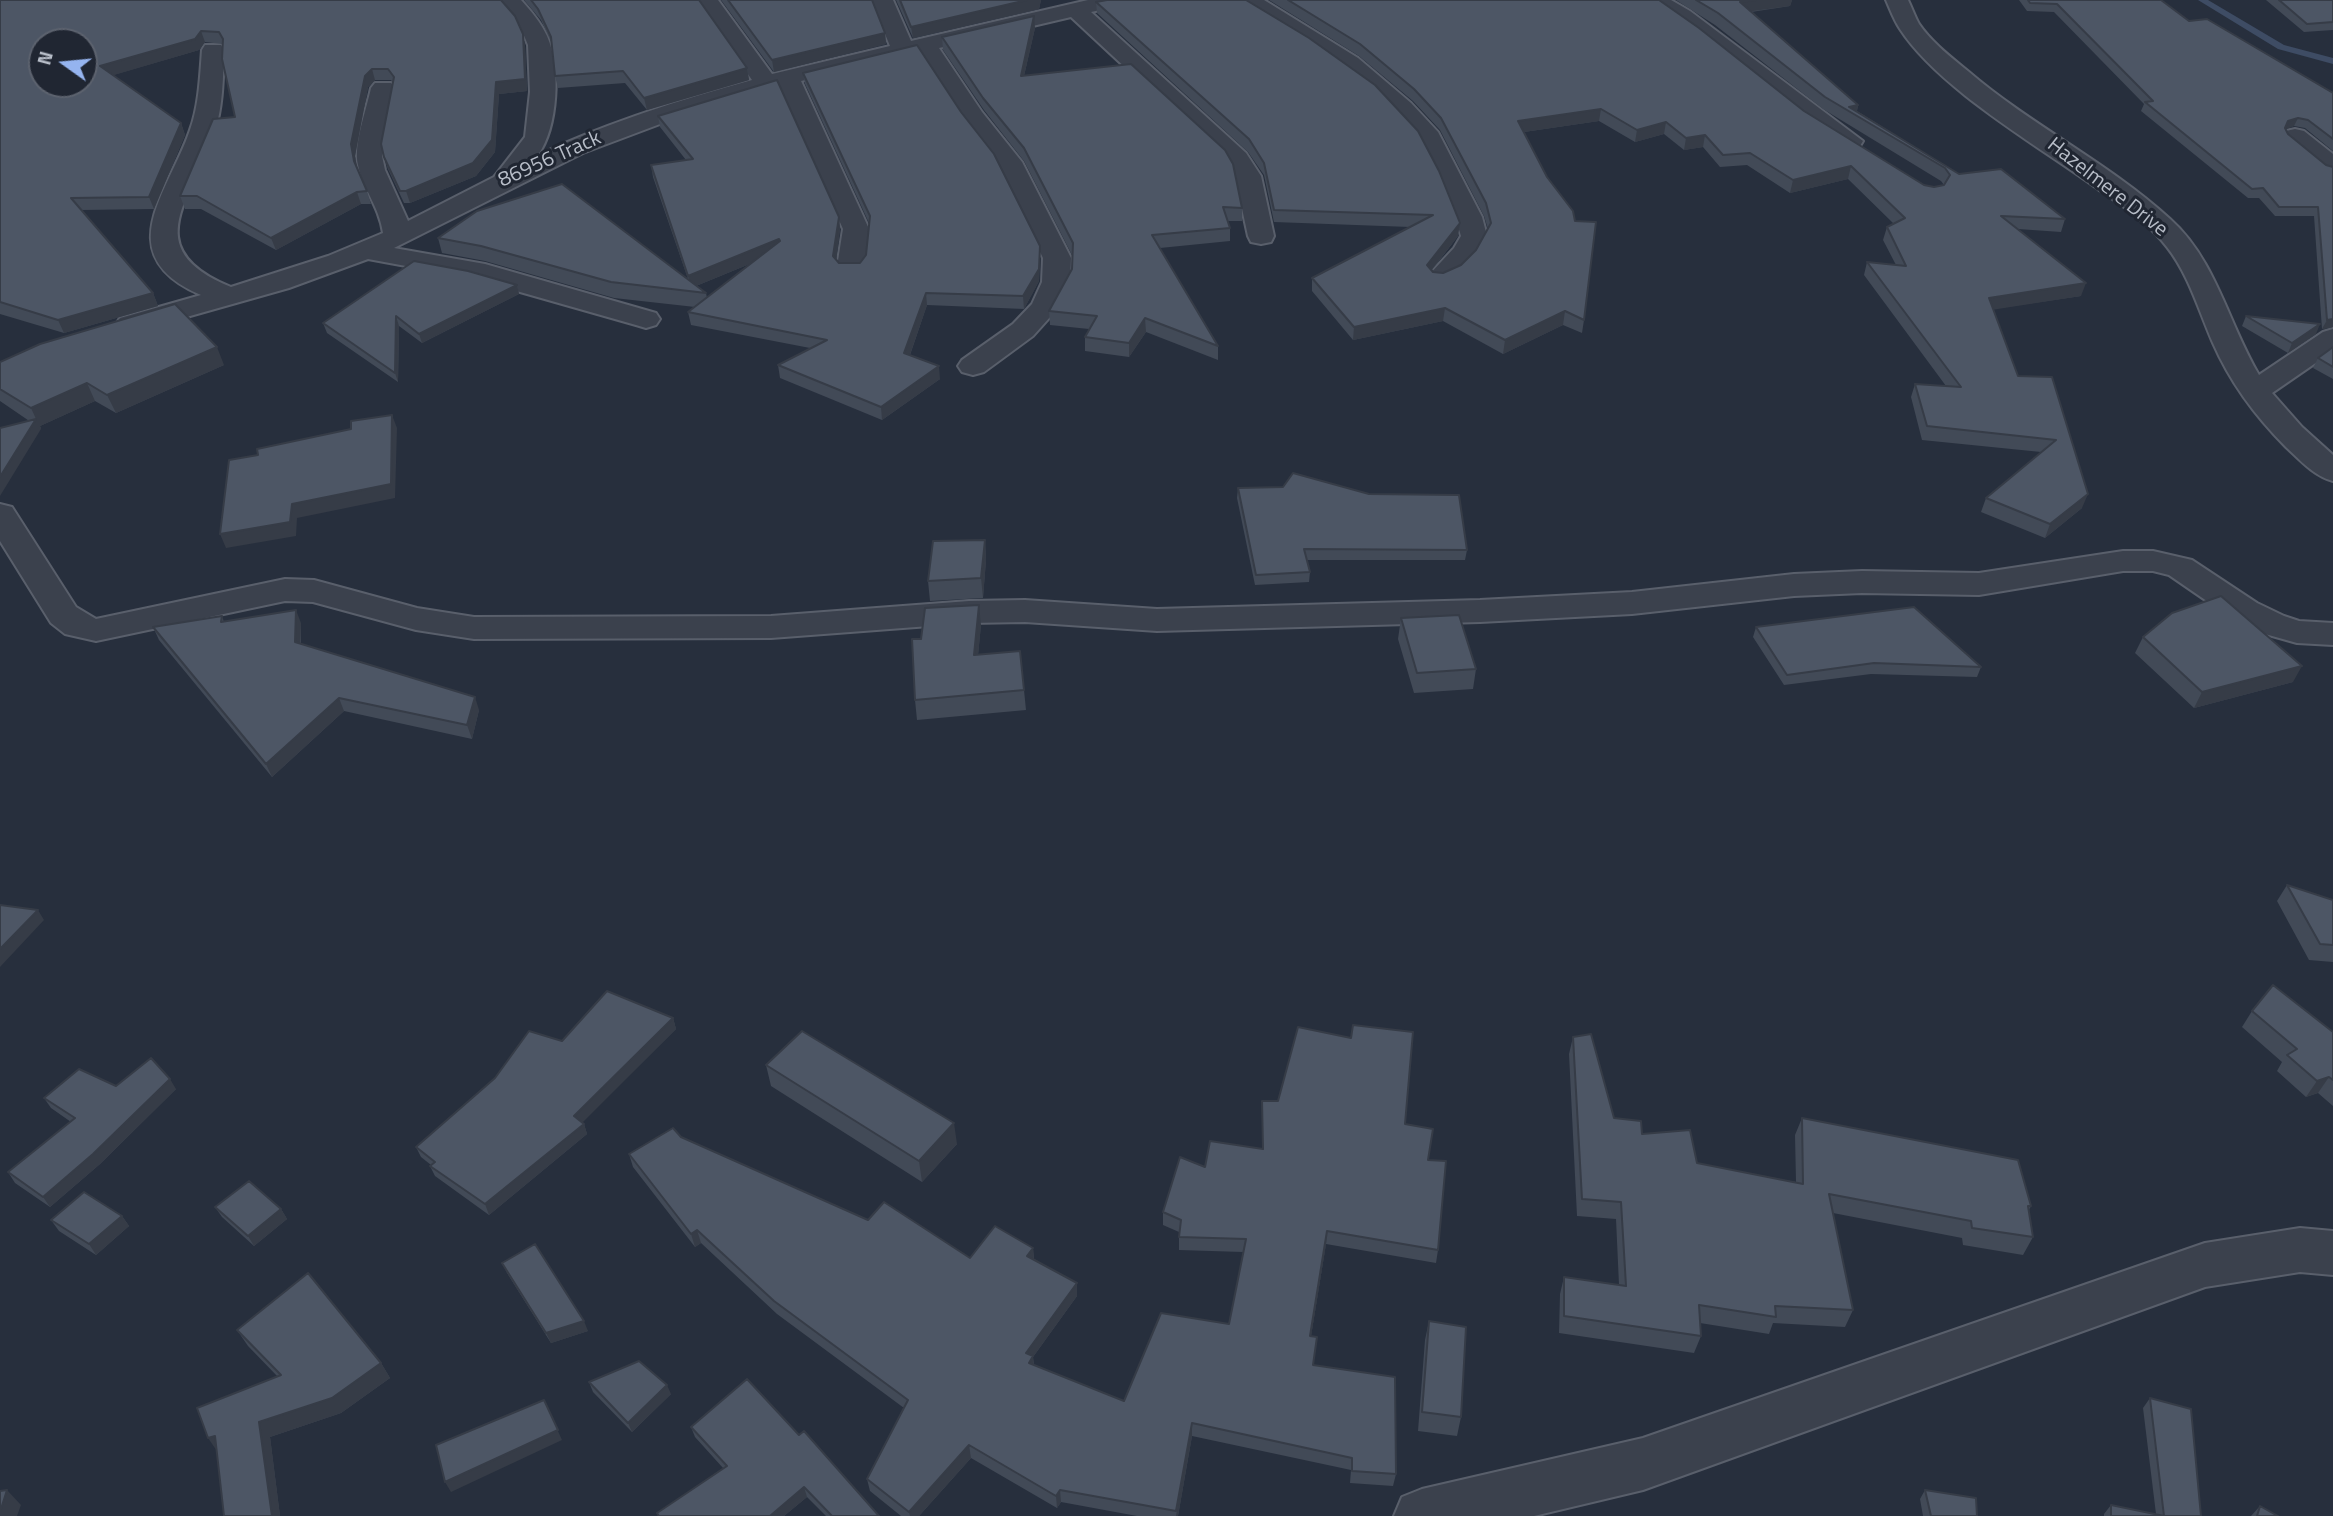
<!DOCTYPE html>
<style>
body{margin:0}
#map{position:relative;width:2333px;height:1516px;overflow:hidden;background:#272f3d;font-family:"Titillium Web",sans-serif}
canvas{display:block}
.north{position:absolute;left:28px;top:28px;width:70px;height:70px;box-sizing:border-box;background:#202632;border:2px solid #5c626e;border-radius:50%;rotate:285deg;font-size:19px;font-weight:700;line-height:28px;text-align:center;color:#b7bdc8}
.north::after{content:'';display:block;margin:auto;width:24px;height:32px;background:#95b4ef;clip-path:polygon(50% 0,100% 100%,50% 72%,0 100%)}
</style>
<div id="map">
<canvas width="2333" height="1516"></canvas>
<div class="north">N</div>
</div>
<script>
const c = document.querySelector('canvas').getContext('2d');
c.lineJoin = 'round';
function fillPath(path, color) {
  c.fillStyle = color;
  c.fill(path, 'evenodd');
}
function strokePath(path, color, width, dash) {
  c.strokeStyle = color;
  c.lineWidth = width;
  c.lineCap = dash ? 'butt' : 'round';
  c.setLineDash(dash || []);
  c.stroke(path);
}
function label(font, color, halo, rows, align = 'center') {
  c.font = font + ' "Titillium Web",sans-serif';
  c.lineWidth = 6;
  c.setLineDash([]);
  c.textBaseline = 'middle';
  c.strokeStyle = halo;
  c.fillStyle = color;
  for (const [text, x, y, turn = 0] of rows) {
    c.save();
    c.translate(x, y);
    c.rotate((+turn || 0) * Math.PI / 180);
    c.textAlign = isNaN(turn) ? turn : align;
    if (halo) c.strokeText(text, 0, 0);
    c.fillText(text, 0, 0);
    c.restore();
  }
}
const stream = new Path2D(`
 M2198 0H2208L2284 45 2333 58V64L2278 49Z`);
const minor = new Path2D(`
 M498 0H521C531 11 541 23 547 36 561 67 558 127 538 155 607 123 679 100 752 80L696 0H718L772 74 890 46 871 0H893L911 41 1088 0H1126L1123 5 1091 12 1246 153 1261 176 1274 236 1271 242 1261 244 1251 242 1248 236 1235 176 1227 162 1071 17 939 48 982 112 1022 162 1071 258 1070 282 1059 307 1033 336 984 372 973 375 962 372 958 366 962 360 1013 324 1032 304 1042 282 1043 258 997 164 964 122 919 53 801 81 869 229 865 267 861 273 851 275 841 273 837 267 843 229 780 87 676 118 583 153 394 248 485 264 656 313 660 319 656 325 646 328 636 325 471 278 368 259 289 288 130 333 120 330 116 324 120 318 201 295C108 255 169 192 190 130 199 105 200 77 202 50L205 45H221L224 50C223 77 223 105 215 131 194 197 135 248 231 287L328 256 383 233C379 206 363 189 358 165 353 145 367 108 371 88L375 83H391L395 88 382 156 385 170 408 221 494 177 525 137 530 92 528 45 520 26Z
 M1238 0H1264L1358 58 1411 103 1438 132 1482 217 1487 236C1477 257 1459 289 1432 282L1428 276 1454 248 1461 236C1455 213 1428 151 1413 133 1368 78 1301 42 1241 5Z
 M1645 0H1671L1690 11 1863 141 1860 146 1851 148 1842 146Z
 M1886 0H1908C1912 8 1915 17 1919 24 1932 43 1952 58 1969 72 2032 126 2109 163 2170 219 2216 260 2228 323 2259 375L2323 332 2333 329V351L2272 393 2302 427 2333 455V481C2314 476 2300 460 2286 447 2256 417 2230 382 2213 343 2199 311 2189 275 2167 247 2149 223 2123 206 2098 189 2039 146 1939 89 1900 29 1894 20 1890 9 1886 0Z
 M2295 129 2304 131 2333 154V175L2324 172 2286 141 2283 136 2286 131Z
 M0 504 12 507 76 607 96 619 285 579 314 580 417 608 474 617 771 616 969 601 1025 600 1157 609 1480 600 1632 592 1794 574 1862 571 1979 573 2123 551H2153L2192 560 2257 603 2284 616 2299 621 2333 623V645L2297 643 2258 632 2233 619 2169 575 2153 571H2123L1979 595 1862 593 1794 596 1632 614 1480 622 1157 631 1025 622 969 623 771 638 474 639 416 630 313 602 285 601 96 641 65 634 51 623 0 541Z
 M2300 1228 2333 1231V1275L2300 1272 2205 1287 1643 1490 1534 1516H1394L1402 1497 1422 1489 1643 1438 2205 1243Z`);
const wall = new Path2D(`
 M0 0 523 34 525 46 527 91 499 94 495 152 476 176 410 203H404L388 169 384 157 393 83 391 80H375L368 87 355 156 357 167 367 191 371 204H361L276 250 201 209H185L180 196 235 117 222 44 205 42 199 50 113 75 181 123 185 135 154 209 82 210 153 293 158 306 64 333 0 314Z
 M524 0H699L747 68 749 80 647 110 625 83 558 88 555 76 552 44 541 20Z
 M721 0H872L885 33 886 44 774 72Z
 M896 0H1041L1039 9 913 38Z
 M1246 0 1458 236 1432 270 1433 272 1443 273 1461 265 1476 250 1488 229 1484 216 1440 130 1413 101 1359 56 1269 0H1659L1804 111 1924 185 1934 187 1944 185 1941 181 1823 109 1715 25 1676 0H1792L1790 6 1751 12 1858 105 1857 111 1959 174 2065 219 2061 232 2018 229 2081 296 1993 309 2018 376 2052 377 2082 508 2045 538 1981 512 1986 498 2041 452 1922 440 1911 397 1915 384 1946 386 1864 275 1867 262 1896 265 1883 240 1887 227 1894 224 1848 179 1790 193 1747 165 1720 167 1703 147 1684 150 1664 134 1635 142 1599 121 1524 132 1584 320 1582 333 1563 325 1503 354 1443 321 1353 340 1312 291V278L1410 227 1274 222 1264 175 1248 152 1097 13 1096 2Z
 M2019 0H2161L2189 21 2333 93V151L2305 128 2294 126 2285 129 2288 134 2326 165 2333 167V327L2322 329 2314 216H2275L2259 198H2248L2141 111 2144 104 2054 12 2027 11Z
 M2266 0H2333V30L2304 32Z
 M1035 28 1024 76 1242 208V221H1228L1230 228V241L1160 248 1218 346V360L1146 332 1129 357 1085 351V337L1089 329 1050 325 1049 311 1072 269V255L1024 161 984 110 943 50 942 37Z
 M803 73 1040 259 1039 281 1024 309 927 305 910 355 940 379 882 420 780 378 778 365 810 348 691 325 688 312 695 307 614 298 485 261 442 253 438 238 688 279 653 177 651 165 686 160 660 127 658 116 839 217 840 229 836 260 839 263H860L866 255 869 223 805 84ZM752 263 707 298 706 293 696 286Z
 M517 285 519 294 422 343 399 326 398 382 327 333 323 323Z
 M2246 316 2316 334 2288 353 2242 326Z
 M2333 347V379L2313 368 2318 358Z
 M0 362 224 365 116 413 95 401 40 426 41 429 0 401Z
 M1238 488 1467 550 1465 560H1307L1310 572 1309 582 1255 585 1237 498Z
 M985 540 986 560 983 598 930 601 928 581Z
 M222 616 224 622 301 623V644L479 710 472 739 344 711 272 777 159 640 153 627Z
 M1401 618 1476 669 1473 689 1414 693 1398 639Z
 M981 625 978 655 1024 690 1026 710 917 720 915 700 921 639Z
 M1756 627 1981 667 1977 677 1871 674 1784 685 1753 637Z
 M2143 637 2293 682 2194 708 2135 653Z
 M2287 885 2333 900V962L2309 960 2277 901Z
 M2252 1011 2333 1032V1106L2318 1093 2306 1097 2277 1071 2282 1062 2242 1027Z
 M673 1018 676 1029 582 1122 584 1124 587 1134 489 1215 435 1176 430 1166 431 1165 421 1157 416 1147 562 1041Z
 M1573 1037 1614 1118 1697 1163 1796 1182 1795 1135 1802 1118 2031 1206 2029 1210 2033 1237 2023 1255 1963 1245 1962 1238 1833 1213 1853 1310 1845 1327 1773 1323 1769 1334 1700 1323 1701 1336 1694 1353 1559 1333 1560 1294 1564 1277 1619 1285 1616 1219 1577 1216 1569 1054Z
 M766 1065 957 1144 922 1182 771 1086Z
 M116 1086 176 1089 100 1164 50 1207 15 1183 8 1172 71 1122 51 1108 44 1098Z
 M1262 1101 1405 1124 1428 1160 1438 1250 1436 1263 1326 1244 1311 1336 1314 1365 1396 1474 1393 1486 1350 1483 1351 1470 1192 1436 1178 1516H1137L1061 1502 1057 1508 971 1458 919 1516H901L870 1491 867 1479 904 1408 777 1314 701 1243 695 1247 633 1167 629 1154 681 1137 868 1220 970 1258 1033 1248 1034 1259 1077 1283V1296L1033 1357 1034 1365 1124 1401 1229 1324 1243 1252 1179 1250V1232L1163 1225V1212L1205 1167 1262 1149Z
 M215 1207 281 1209 287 1219 254 1246 222 1217Z
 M122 1216 129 1226 96 1255 59 1231 51 1220Z
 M502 1263 588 1331 551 1343 507 1273Z
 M1429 1321 1461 1417 1457 1436 1418 1431 1425 1340Z
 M237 1330 381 1363 390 1378 341 1413 270 1437 280 1516H224L278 1377 248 1346Z
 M589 1382 671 1394 632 1432 593 1392Z
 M2150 1398 2201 1516H2104V1514L2111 1505 2156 1514 2143 1408Z
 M691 1427 799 1435 879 1516H826L807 1497 784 1516H658L657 1513 723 1468 695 1437Z
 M1925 1490 1977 1516H1923L1920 1499Z
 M2260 1506 2278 1516H2251Z`);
const shadedWall = new Path2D(`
 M1027 0H1041L1039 9 913 38 911 27Z
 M1756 0H1792L1790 6 1738 13 1740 2Z
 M1034 16 1035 28 1021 89V76Z
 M201 31 205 42 199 50 104 78 100 66Z
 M885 33 886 44 774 72 772 60Z
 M523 34 525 46 527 91 499 94 495 152 476 176 410 203 406 191 496 82Z
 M747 68 749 80 647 110 644 98Z
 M372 69 375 80 368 87 355 156 358 173 354 161 351 144 365 76Z
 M1858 105 1856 115 1849 107Z
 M1601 109 1599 121 1517 133 1518 121Z
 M2298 118 2294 126 2284 130 2288 121Z
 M1666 122 1664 134 1635 142 1637 130Z
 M181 123 185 135 154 209 149 197Z
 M1705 135 1703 147 1684 150 1686 138Z
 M1851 166 1848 179 1790 193 1793 180Z
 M357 192 361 204 276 250 271 238Z
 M839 217 840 229 835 268 833 256Z
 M1460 223 1458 236 1426 277 1427 265Z
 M779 239 781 251 691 288 688 276Z
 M1040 246 1039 281 1024 309 1023 296Z
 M2086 283 2081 296 1985 311 1989 298Z
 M517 285 519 294 422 343 419 334Z
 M153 293 158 306 64 333 58 320Z
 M926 293 927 305 906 366 904 353Z
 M1445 308 1443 321 1353 340 1354 327Z
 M1565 311 1563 325 1503 354 1505 340Z
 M396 316 399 326 398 382 395 373Z
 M1145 318 1146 332 1129 357V343Z
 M2333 319V327L2322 329 2327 320Z
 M2320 324 2316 334 2288 353 2292 343Z
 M217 347 224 365 116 413 107 395Z
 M939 366 940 379 882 420 881 407Z
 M87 383 95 401 40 426 41 429 0 496V477L36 419 31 408Z
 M392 415 397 428 395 498 297 518 296 536 226 548 220 534 292 504Z
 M2088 494 2082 508 2045 538 2050 524Z
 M985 540 986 560 983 598 981 578Z
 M979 605 981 625 976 676 974 655Z
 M296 610 301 623 300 655 295 642Z
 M2302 666 2293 682 2194 708 2202 692Z
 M475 697 479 710 472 739 467 725Z
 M339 698 344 711 272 777 266 764Z
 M38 910 44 920 0 967V949Z
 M673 1018 676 1029 578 1127 574 1116Z
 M2329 1077 2318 1093 2306 1097 2317 1081Z
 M170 1079 176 1089 100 1164 50 1207 43 1197Z
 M954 1123 957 1144 922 1182 919 1161Z
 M584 1124 587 1134 489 1215 485 1204Z
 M281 1209 287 1219 254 1246 248 1236Z
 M122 1216 129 1226 96 1255 89 1244Z
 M697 1230 701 1243 695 1247 691 1234Z
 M1327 1231 1326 1244 1309 1349 1310 1336Z
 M1033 1248 1034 1261 1027 1256Z
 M1077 1283V1296L1033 1357 1034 1368 1029 1364 1026 1353Z
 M584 1321 588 1331 551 1343 546 1333Z
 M381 1363 390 1378 341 1413 270 1437 280 1516H272L259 1422Z
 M667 1385 671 1394 632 1432 628 1423Z
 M544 1400 562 1440 451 1492 445 1482Z
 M1192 1423V1436L1178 1516H1176Z
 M215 1436 219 1454 208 1438Z
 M969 1445 971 1458 919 1516H910L909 1512Z
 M804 1487 807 1497 784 1516H770Z
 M7 1490 21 1505 17 1516H0V1512Z
 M1060 1490 1061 1502 1057 1508 1056 1496Z`);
const building = new Path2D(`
 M0 0H501L515 16 523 34 525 79 496 82 492 140 473 163 406 191H400L384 157 381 144 394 77 388 69H372L365 76 351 144 354 161 367 191 357 192 271 238 197 196H180L213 119 235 117 222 59 223 39 219 32 201 31 195 39 100 66 181 123 149 197 71 198 153 293 58 320 0 302ZM42 42H84V84H42Z
 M531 0H699L747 68 644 98 623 71 555 76 551 37 538 9Z
 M728 0H872L885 33 772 60Z
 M900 0H1027L911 27Z
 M1107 0H1246L1309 38 1375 85 1418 131 1439 171 1460 223 1427 265 1433 272 1443 273 1461 265 1476 250 1491 223 1486 203 1441 118 1414 89 1360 44 1288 0H1659L1699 28 1804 111 1924 185 1934 187 1944 185 1950 175 1945 168 1825 97 1718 13 1696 0H1756L1740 2 1858 105 1849 107 1959 174 2001 169 2065 219 2001 216 2086 283 1989 298 2018 376 2052 377 2088 494 2050 524 1986 498 2056 440 1927 426 1915 384 1961 387 1867 262 1906 266 1887 227 1905 218 1851 166 1793 180 1750 153 1723 155 1705 135 1686 138 1666 122 1637 130 1601 109 1518 121 1547 177 1573 211 1575 221 1596 222 1584 320 1565 311 1505 340 1445 308 1354 327 1312 278 1433 215 1274 210 1264 163 1249 139 1096 2Z
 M2028 0H2161L2189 21 2207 19 2333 93V139L2308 120 2298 118 2288 121 2285 128 2288 134 2326 165 2333 167V319L2327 320 2318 207H2279L2263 188 2252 189 2145 102 2153 101 2057 4 2030 3Z
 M2279 0H2333V22L2307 24Z
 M1034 16 1021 76 1131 64 1225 150 1233 164 1242 208 1223 207 1230 228 1152 235 1218 346 1145 318 1129 343 1085 337 1097 316 1049 311 1072 269 1073 243 1024 148 983 98 942 37Z
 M917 45 961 112 994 154 1040 246 1039 269 1023 296 926 293 904 353 939 366 881 407 778 365 827 340 688 312 780 241 779 239 688 276 651 165 693 159 658 116 777 80 839 217 833 256 839 263H860L866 255 870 216 803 73Z
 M562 184 706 293 611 282 481 246 438 238 477 211Z
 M414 261 468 271 517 285 419 334 396 316 395 373 323 323Z
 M175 304 217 347 107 395 87 383 31 408 0 389V362L40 344Z
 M2246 316 2320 324 2292 343Z
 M2333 347V367L2318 358Z
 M392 415 391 484 292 504 290 522 220 534 229 460 258 455 257 449 351 429V421Z
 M36 419 0 477V428Z
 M1293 473 1369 494 1459 495 1467 550 1304 549 1310 572 1256 575 1238 488 1283 487Z
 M985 540 981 578 928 581 933 541Z
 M2221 596 2302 666 2202 692 2143 637 2172 613Z
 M979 605 974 655 1020 651 1024 690 915 700 912 639H921L925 608Z
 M1914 607 1981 667 1874 663 1787 675 1756 627Z
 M296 610 295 642 475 697 467 725 339 698 266 764 153 627 222 616 221 622Z
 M1459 615 1476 669 1417 673 1401 618Z
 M2287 885 2333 900V945L2320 944Z
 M0 905 38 910 0 949Z
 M2273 985 2333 1032V1080L2329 1077 2317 1081 2287 1055 2297 1049 2252 1011Z
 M607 991 673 1018 574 1116 584 1124 485 1204 430 1166 435 1162 416 1147 495 1078 529 1031 562 1041Z
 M1353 1025 1413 1032 1405 1124 1433 1129 1428 1160 1446 1161 1438 1250 1327 1231 1310 1336 1317 1337 1313 1365 1395 1377 1396 1474 1352 1471V1458L1192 1423 1176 1511 1060 1490 1056 1496 969 1445 909 1512 867 1479 908 1400 774 1301 697 1230 691 1234 629 1154 673 1128 681 1137 868 1220 884 1202 970 1258 995 1226 1033 1248 1027 1256 1077 1283 1026 1353 1033 1356 1029 1363 1124 1401 1161 1313 1229 1324 1246 1239 1179 1237 1181 1220 1163 1212 1180 1157 1205 1167 1210 1141 1263 1149 1262 1101H1278L1298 1027 1351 1038Z
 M802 1031 954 1123 919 1161 766 1065Z
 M1591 1034 1614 1118 1641 1121 1642 1134 1690 1130 1697 1163 1803 1184 1802 1118 2018 1160 2031 1206H2028L2033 1237 1972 1228 1971 1221 1829 1194 1853 1310 1775 1306 1776 1317 1699 1305 1701 1336 1564 1316V1277L1626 1286 1621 1202 1582 1199 1573 1037Z
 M151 1058 170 1079 93 1154 43 1197 8 1172 75 1118 44 1098 79 1069 116 1086Z
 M249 1181 281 1209 248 1236 215 1207Z
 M84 1192 122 1216 89 1244 51 1220Z
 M535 1244 584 1321 546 1333 502 1263Z
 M308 1273 381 1363 332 1398 259 1422 272 1516H224L215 1436 208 1438 197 1408 281 1375 237 1330Z
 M1429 1321 1466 1327 1461 1417 1422 1412Z
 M639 1361 667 1385 628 1423 589 1382Z
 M747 1379 799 1435 804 1431 879 1516H832L804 1487 770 1516H659L657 1513 727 1466 691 1427Z
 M2150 1398 2191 1409 2201 1516H2164Z
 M544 1400 558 1430 445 1482 436 1445Z
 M7 1490 0 1512V1491Z
 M1925 1490 1976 1498 1977 1516H1931Z
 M2111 1505 2164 1516H2111Z
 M2260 1506 2278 1516H2257Z`);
const farStreetnames = [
 ["86956 Track",550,160,-24],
 ["Hazelmere Drive",2107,188,38]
];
fillPath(stream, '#3e4c64');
strokePath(minor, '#595f6b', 4);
fillPath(minor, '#3b414d');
fillPath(wall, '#424a57');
fillPath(shadedWall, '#363c47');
fillPath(building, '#4d5665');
strokePath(building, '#363c47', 2);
label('21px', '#b7bdc8', '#202632', farStreetnames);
</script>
